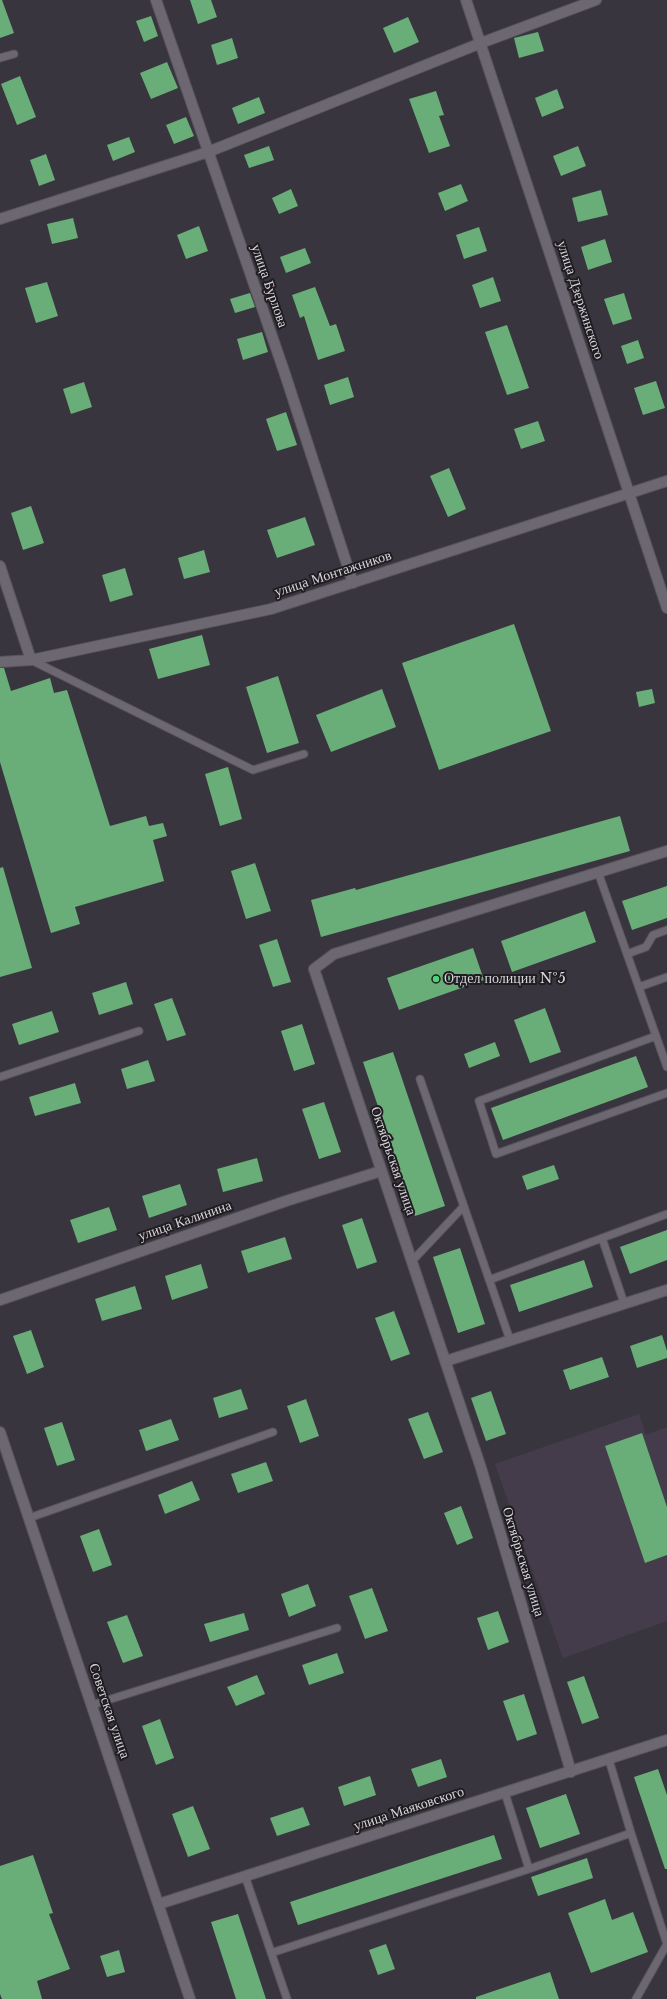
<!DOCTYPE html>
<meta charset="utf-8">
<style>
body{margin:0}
canvas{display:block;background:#39353e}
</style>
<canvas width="667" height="1999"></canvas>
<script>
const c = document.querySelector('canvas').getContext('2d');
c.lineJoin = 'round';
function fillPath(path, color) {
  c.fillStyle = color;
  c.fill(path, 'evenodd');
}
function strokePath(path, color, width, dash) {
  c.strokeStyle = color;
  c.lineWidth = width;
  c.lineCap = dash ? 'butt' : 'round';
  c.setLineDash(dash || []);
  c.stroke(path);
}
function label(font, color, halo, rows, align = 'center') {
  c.font = font + ' "Libre Baskerville",serif';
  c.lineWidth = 4;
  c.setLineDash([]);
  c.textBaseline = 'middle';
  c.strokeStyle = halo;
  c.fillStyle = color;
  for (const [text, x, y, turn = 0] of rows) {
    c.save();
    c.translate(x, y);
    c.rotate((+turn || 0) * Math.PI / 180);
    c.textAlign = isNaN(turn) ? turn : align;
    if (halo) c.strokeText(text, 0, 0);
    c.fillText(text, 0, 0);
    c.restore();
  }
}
const built = new Path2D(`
 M639 1414 646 1435 667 1427V1621L563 1658 495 1464Z`);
const building = new Path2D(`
 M0 0H2L14 33 0 38Z
 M190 0H211L217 17 198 24Z
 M151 16 158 36 144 42 136 21Z
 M408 17 419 42 394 53 383 28Z
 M538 32 544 51 519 58 514 38Z
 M232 38 238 58 217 65 211 45Z
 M167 62 178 88 151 99 140 73Z
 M20 76 36 117 17 125 1 84Z
 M557 89 564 108 542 117 535 98Z
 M436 91 444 115 439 116 450 146 429 153 409 99Z
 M259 97 265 113 238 124 232 108Z
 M186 117 194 136 174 144 166 125Z
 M129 137 135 152 113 161 107 145Z
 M269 146 274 160 249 168 244 155Z
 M578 146 586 166 561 176 553 156Z
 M46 154 55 180 39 186 30 160Z
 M461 184 468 201 445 211 438 193Z
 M291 189 298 206 279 214 272 198Z
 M601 190 608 215 578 222 572 198Z
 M73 218 78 238 52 244 47 224Z
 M199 226 208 251 186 259 177 235Z
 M479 227 487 251 464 259 456 235Z
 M605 239 612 262 588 270 581 247Z
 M305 248 311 263 286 273 280 257Z
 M493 277 501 301 480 308 472 285Z
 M47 282 58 316 36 323 25 288Z
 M315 287 330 326 336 324 345 351 318 360 304 316 300 318 292 295Z
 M250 293 255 307 235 313 230 299Z
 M624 293 632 319 613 325 604 299Z
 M507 325 529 388 507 395 485 332Z
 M262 332 268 352 243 360 237 339Z
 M638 340 644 358 627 364 621 346Z
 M348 377 354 397 330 405 324 385Z
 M656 381 665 408 643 415 634 388Z
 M84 382 92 407 71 414 63 389Z
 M286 412 297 445 277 451 266 419Z
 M538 421 545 441 521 449 514 429Z
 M449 468 466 509 448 517 430 476Z
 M31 506 44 543 23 550 11 513Z
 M305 517 315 545 277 558 267 530Z
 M204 550 210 572 184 579 178 558Z
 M125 568 133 595 110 602 102 575Z
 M514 624 551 731 439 770 402 663Z
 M202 635 210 665 158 679 149 649Z
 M0 668H4L11 691 50 678 54 693 67 690 110 826 146 816 149 826 163 823 167 836 153 840 164 881 75 907 80 924 51 933 0 762Z
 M278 676 299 743 267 753 246 687Z
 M382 689 396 727 331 752 316 715Z
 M652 689 655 703 639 707 636 692Z
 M228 767 242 819 220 826 205 774Z
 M620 816 630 851 321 937 311 900 355 888 356 890Z
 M255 863 271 911 246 919 231 871Z
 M3 867 32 968 0 977V868Z
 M667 886V918L632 930 622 901Z
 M585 911 596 942 512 972 501 941Z
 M277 939 291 982 273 987 259 945Z
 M473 948 484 980 399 1010 387 978Z
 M126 982 133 1004 99 1015 92 993Z
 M172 998 186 1035 167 1041 154 1004Z
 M545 1008 561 1052 530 1063 514 1020Z
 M52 1011 59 1032 19 1045 12 1024Z
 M302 1024 315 1064 294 1071 281 1031Z
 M495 1042 500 1056 469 1068 464 1054Z
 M393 1052 445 1206 415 1216 363 1062Z
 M636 1056 648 1087 503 1140 491 1108Z
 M148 1060 155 1081 127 1089 121 1069Z
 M75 1083 81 1103 35 1116 29 1097Z
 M324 1102 341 1152 319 1159 302 1109Z
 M257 1158 263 1181 223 1192 217 1169Z
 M554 1165 559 1179 527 1190 522 1176Z
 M180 1184 187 1205 149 1218 142 1196Z
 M109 1207 117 1230 78 1243 70 1220Z
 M362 1218 377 1262 357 1269 342 1225Z
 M667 1230V1260L630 1274 620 1247Z
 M285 1237 292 1259 248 1273 241 1251Z
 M460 1248 485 1324 458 1333 433 1257Z
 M584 1260 593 1287 519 1312 510 1285Z
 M201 1264 208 1288 172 1300 165 1276Z
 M135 1286 142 1309 102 1321 95 1299Z
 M394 1311 410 1354 391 1361 375 1318Z
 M31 1330 44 1367 27 1374 13 1336Z
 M662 1335 667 1351V1358L637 1368 630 1346Z
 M602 1357 609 1377 570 1390 563 1370Z
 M241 1389 248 1409 219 1418 213 1398Z
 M491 1391 506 1434 486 1441 471 1398Z
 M306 1399 319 1436 300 1443 287 1406Z
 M428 1412 443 1452 424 1459 408 1419Z
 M171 1419 179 1440 146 1451 139 1430Z
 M62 1422 75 1460 57 1466 44 1428Z
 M642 1433 667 1507V1555L645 1563 605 1446Z
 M266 1462 273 1481 238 1493 231 1474Z
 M192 1481 200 1500 165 1514 158 1495Z
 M461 1506 473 1538 457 1545 444 1513Z
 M99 1529 112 1565 93 1572 80 1536Z
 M308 1584 316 1606 289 1617 281 1594Z
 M372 1588 388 1631 365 1639 349 1596Z
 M498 1611 509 1642 488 1650 477 1618Z
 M244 1613 249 1630 210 1642 204 1624Z
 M127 1615 143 1656 123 1663 107 1622Z
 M337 1653 344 1673 309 1685 302 1665Z
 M257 1675 265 1694 236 1706 227 1687Z
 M584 1676 599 1718 582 1724 567 1682Z
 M524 1694 537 1734 517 1741 503 1701Z
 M160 1719 174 1758 156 1765 142 1726Z
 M441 1759 447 1777 418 1787 411 1769Z
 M658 1769 667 1795V1869H665L634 1777Z
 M370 1776 376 1795 344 1806 338 1787Z
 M566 1794 580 1834 540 1848 526 1808Z
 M193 1806 210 1849 188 1857 172 1814Z
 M303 1807 310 1825 277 1836 270 1818Z
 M494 1835 502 1859 298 1925 290 1902Z
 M33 1855 53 1913 49 1914 70 1969 37 1981 42 1999H2L0 1994V1866Z
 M587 1858 593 1878 538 1896 531 1877Z
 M605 1899 612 1920 633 1912 648 1952 591 1973 568 1913Z
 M238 1914 266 1999H236L211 1922Z
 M386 1944 395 1969 378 1975 369 1950Z
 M119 1950 125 1972 107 1977 100 1956Z
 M550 1972 559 1999H476V1997Z`);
const lane = new Path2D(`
 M0 58 14 54
 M31 660 253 770 304 754
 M598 872 667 1067
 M627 954 646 947 653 935 667 930
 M639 987 667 977
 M656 1036 479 1101 496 1154 667 1093
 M0 1077 139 1031
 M420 1079 510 1340
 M602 1238 624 1303
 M413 1260 464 1206
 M489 1280 667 1214
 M29 1518 273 1432
 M92 1705 337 1628
 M631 1833 667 1944 636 1999
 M529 1869 631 1833 609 1760
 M245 1876 287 1999
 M271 1953 529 1869 505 1793`);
const street = new Path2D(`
 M156 0 284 371 353 583
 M0 219 208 152 481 43 596 0
 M0 566 31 660
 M0 662 31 660 271 609 667 481
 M0 1300 286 1201 381 1171
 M446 1361 667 1290
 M0 1432 190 1999
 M571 1772 481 1468 314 969 334 954 667 851
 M159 1904 667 1740`);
const secondary = new Path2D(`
 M466 0 667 608`);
const markers = [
 [436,979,4,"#4cd676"]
];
const streetNames = [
 ["улица Бурлова",269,286,71],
 ["улица Дзержинского",580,300,72],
 ["улица Монтажников",333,574,-18],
 ["Октябрьская улица",393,1161,71],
 ["улица Калинина",185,1221,-19],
 ["Октябрьская улица",523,1562,73],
 ["Советская улица",109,1711,71],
 ["улица Маяковского",409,1809,-18]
];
const poiNames = [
 ["Отдел полиции №5",444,979]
];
fillPath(built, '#443c4b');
fillPath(building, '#69ad78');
strokePath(lane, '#58545c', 9);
strokePath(street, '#58545c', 12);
strokePath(secondary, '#58545c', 12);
strokePath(lane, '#6c6771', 7);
strokePath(street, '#6c6771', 10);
strokePath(secondary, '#6c6771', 10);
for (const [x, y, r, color] of markers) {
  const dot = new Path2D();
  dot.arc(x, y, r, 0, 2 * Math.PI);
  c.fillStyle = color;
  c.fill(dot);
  strokePath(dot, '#1f1d21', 1.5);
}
label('14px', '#d8d5db', '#1f1d21', streetNames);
label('14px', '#d8d5db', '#1f1d21', poiNames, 'left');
</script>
